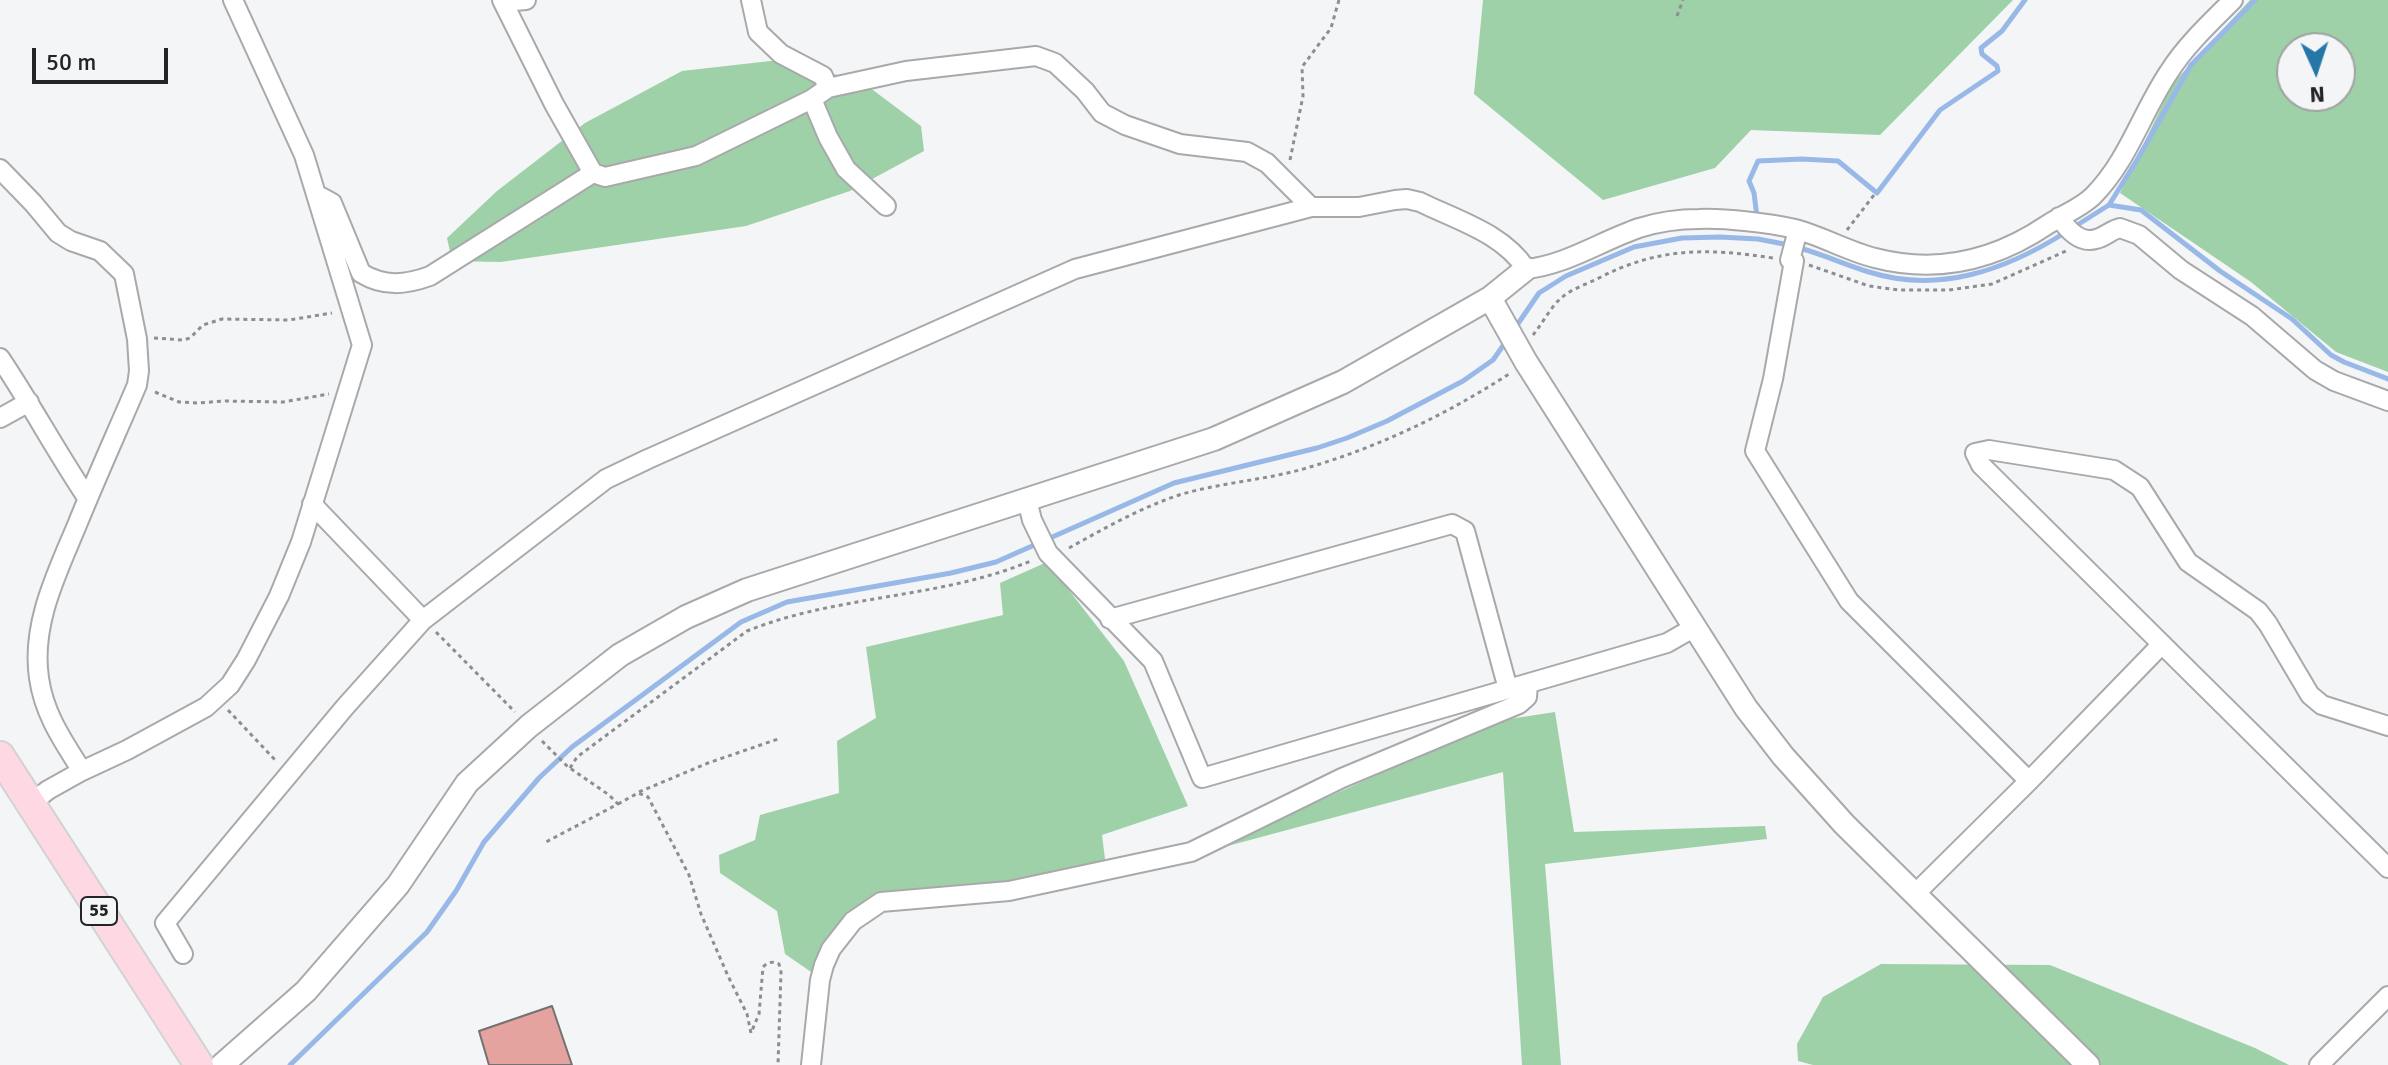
<!DOCTYPE html>
<style>
body{margin:0}
#map{position:relative;width:2388px;height:1065px;overflow:hidden;background:#f4f5f7;font-family:Signika,sans-serif}
canvas{display:block}
.north{position:absolute;left:2276px;top:32px;width:80px;height:80px;box-sizing:border-box;background:#f4f5f7;border:2px solid #a1a1a3;border-radius:50%;rotate:177deg;font-size:22px;font-weight:700;line-height:32px;text-align:center;color:#242425}
.north::after{content:'';display:block;margin:auto;width:28px;height:36px;background:#2577a8;clip-path:polygon(50% 0,100% 100%,50% 72%,0 100%)}
.scale{position:absolute;left:32px;top:48px;width:136px;height:36px;box-sizing:border-box;border:4px solid #242425;border-top:0;padding-left:10px;font-size:24px;line-height:28px;white-space:nowrap;color:#242425;-webkit-text-stroke:6px #f4f5f7;paint-order:stroke}
</style>
<div id="map">
<canvas width="2388" height="1065"></canvas>
<div class="north">N</div>
<div class="scale">50 m</div>
</div>
<script>
const c = document.querySelector('canvas').getContext('2d');
c.lineJoin = 'round';
function fillPath(path, color) {
  c.fillStyle = color;
  c.fill(path, 'evenodd');
}
function strokePath(path, color, width, dash) {
  c.strokeStyle = color;
  c.lineWidth = width;
  c.lineCap = dash ? 'butt' : 'round';
  c.setLineDash(dash || []);
  c.stroke(path);
}
function label(font, color, halo, rows, align = 'center') {
  c.font = font + ' Signika,sans-serif';
  c.lineWidth = 6;
  c.setLineDash([]);
  c.textBaseline = 'middle';
  c.strokeStyle = halo;
  c.fillStyle = color;
  for (const [text, x, y, turn = 0] of rows) {
    c.save();
    c.translate(x, y);
    c.rotate((+turn || 0) * Math.PI / 180);
    c.textAlign = isNaN(turn) ? turn : align;
    if (halo) c.strokeText(text, 0, 0);
    c.fillText(text, 0, 0);
    c.restore();
  }
}
const forest = new Path2D(`
 M1483 0H2013L1880 135 1751 130 1715 168 1603 200 1474 94Z
 M2250 0H2388V372L2336 352 2251 282 2120 193 2173 83ZM2292 48H2340V96H2292Z
 M779 60 861 81 921 126 924 151 850 191 746 226 501 262 452 261 447 238 497 191 585 123 682 71Z
 M1047 562 1124 661 1188 806 1102 835 1106 867 1006 887 877 898 836 926 817 976 785 954 777 911 720 873 719 855 755 840 760 815 839 793 837 741 876 718 866 647 1003 615 1000 583Z
 M1555 712 1574 832 1765 826 1767 839 1545 864 1561 1065H1522L1503 772 1209 851 1496 721Z
 M1881 964 2050 965 2255 1048 2289 1065H1813L1798 1061 1797 1044 1823 997Z`);
const stream = new Path2D(`
 M2109 205 2137 160 2191 65 2255 0
 M1757 217 1754 193 1749 181 1758 161 1802 159 1838 161 1877 193 1940 110 1998 71 1997 66 1982 54 1981 48 2002 31 2025 0
 M2074 227 2109 205 2141 210 2220 271 2292 319 2331 355 2344 362 2388 379
 M1799 248C1823 254 1845 265 1869 272 1939 294 2006 270 2066 232
 M1515 328 1539 293 1566 276 1634 247 1682 238 1720 237 1758 239 1789 245
 M290 1065 427 932 456 891 484 842 539 778 572 747 741 622 787 602 951 573 996 562 1174 483 1317 448 1347 438 1387 421 1463 381 1493 360 1507 340`);
const building = new Path2D(`
 M552 1006 572 1065H489L479 1031Z`);
const path = new Path2D(`
 M1677 16 1683 0
 M1290 160 1303 96 1302 67 1331 28 1339 0
 M1847 230 1874 195
 M1809 265 1869 286 1899 290H1949L1992 284 2066 251
 M1533 335C1542 324 1549 310 1559 300 1569 290 1584 285 1597 279 1658 247 1706 248 1773 258
 M154 338 183 340 190 338 203 325 222 319 289 320 332 313
 M155 392 179 402 197 403 225 401 283 402 329 394
 M1069 548C1105 528 1140 508 1179 495 1222 482 1268 480 1310 467 1381 446 1447 414 1509 374
 M436 632 515 712
 M228 710 277 762
 M542 741 567 766 609 795 618 804 546 842
 M570 768 577 757 747 631C839 594 942 599 1033 560
 M639 792 708 763 781 738
 M618 804 638 793 648 797 689 875 701 914 728 976 747 1014 751 1033 759 1014 763 967C768 962 773 961 779 964L781 972 778 1065`);
const minor = new Path2D(`
 M502 0 554 104 593 173 605 177 696 156 812 99 828 88 906 71 1036 56 1055 63 1085 91 1102 113 1125 125 1180 144 1247 152 1267 163 1311 207
 M751 0 758 32 781 54 823 76 828 88
 M503 2 526 0
 M812 99 828 137 846 169 886 206
 M0 169 33 203 58 233 71 241 100 251 124 274 137 339 139 371 137 385C117 432 96 478 77 525 57 573 31 624 39 678 44 714 63 741 82 771
 M321 197 332 203 361 273C384 287 405 285 430 276L593 173
 M2059 217C2067 229 2080 244 2096 239 2105 237 2111 230 2120 228L2139 235 2181 270 2252 316 2315 370 2334 381 2388 401
 M1798 230 1790 260 1794 261 1773 379 1755 451 1849 601 2029 781
 M0 358C31 404 57 453 88 499
 M0 418 29 402
 M1027 500 1032 520 1048 553 1153 661 1202 778 1667 643 1695 627
 M312 504 423 620
 M1110 619 1452 524 1465 531 1508 689
 M2388 726 2322 705 2310 695 2268 624 2258 611 2188 562 2140 487 2114 470 1989 450 1975 453 1981 465 2388 868
 M30 804 48 790 82 771 127 750 206 707 230 685 246 660 279 596 301 542 362 345 304 155 233 0
 M1916 893 2029 781 2162 644
 M183 954 165 923 345 707 423 620 606 479 648 459 1075 269 1311 207H1359L1395 200 1407 199 1420 202C1456 220 1503 233 1526 269 1566 265 1601 241 1639 228 1658 222 1679 219 1699 219 1725 218 1770 223 1795 229 1822 236 1847 251 1875 258 1937 274 1995 260 2047 225 2062 215 2081 208 2093 196 2128 161 2142 112 2169 72 2186 45 2211 22 2233 0
 M811 1065 820 980 824 965 831 949 853 921 881 902 1009 891 1191 852 1342 778 1519 704 1527 697 1528 684
 M2319 1065 2388 996`);
const tertiary = new Path2D(`
 M1490 298 1526 362 1746 708 1783 756 1844 824 2088 1065
 M222 1065 306 991 398 885 467 783 529 726 620 655 686 617 747 590 1214 439 1343 382 1490 298 1526 269`);
const primary = new Path2D(`
 M0 756 199 1065`);
const shields = [
 [99,911,36]
];
const shieldNames = [
 ["55",99,911]
];
fillPath(forest, '#9ed1a8');
strokePath(stream, '#98b8e8', 5);
fillPath(building, '#e4a39e');
strokePath(building, '#737171', 2);
strokePath(minor, '#a9a9ab', 22);
strokePath(tertiary, '#a9a9ab', 26);
strokePath(primary, '#d3d3d3', 32);
strokePath(path, '#8d8e8f', 3, [4, 4]);
strokePath(minor, '#fff', 18);
strokePath(tertiary, '#fff', 22);
strokePath(primary, '#fed8e2', 28);
for (const [x, y, w] of shields) {
  const box = new Path2D();
  box.roundRect(x - w / 2, y - 14, w, 28, 6);
  c.fillStyle = '#f4f5f7';
  c.fill(box);
  strokePath(box, '#242425', 2);
}
label('bold 18px', '#242425', null, shieldNames);
</script>
